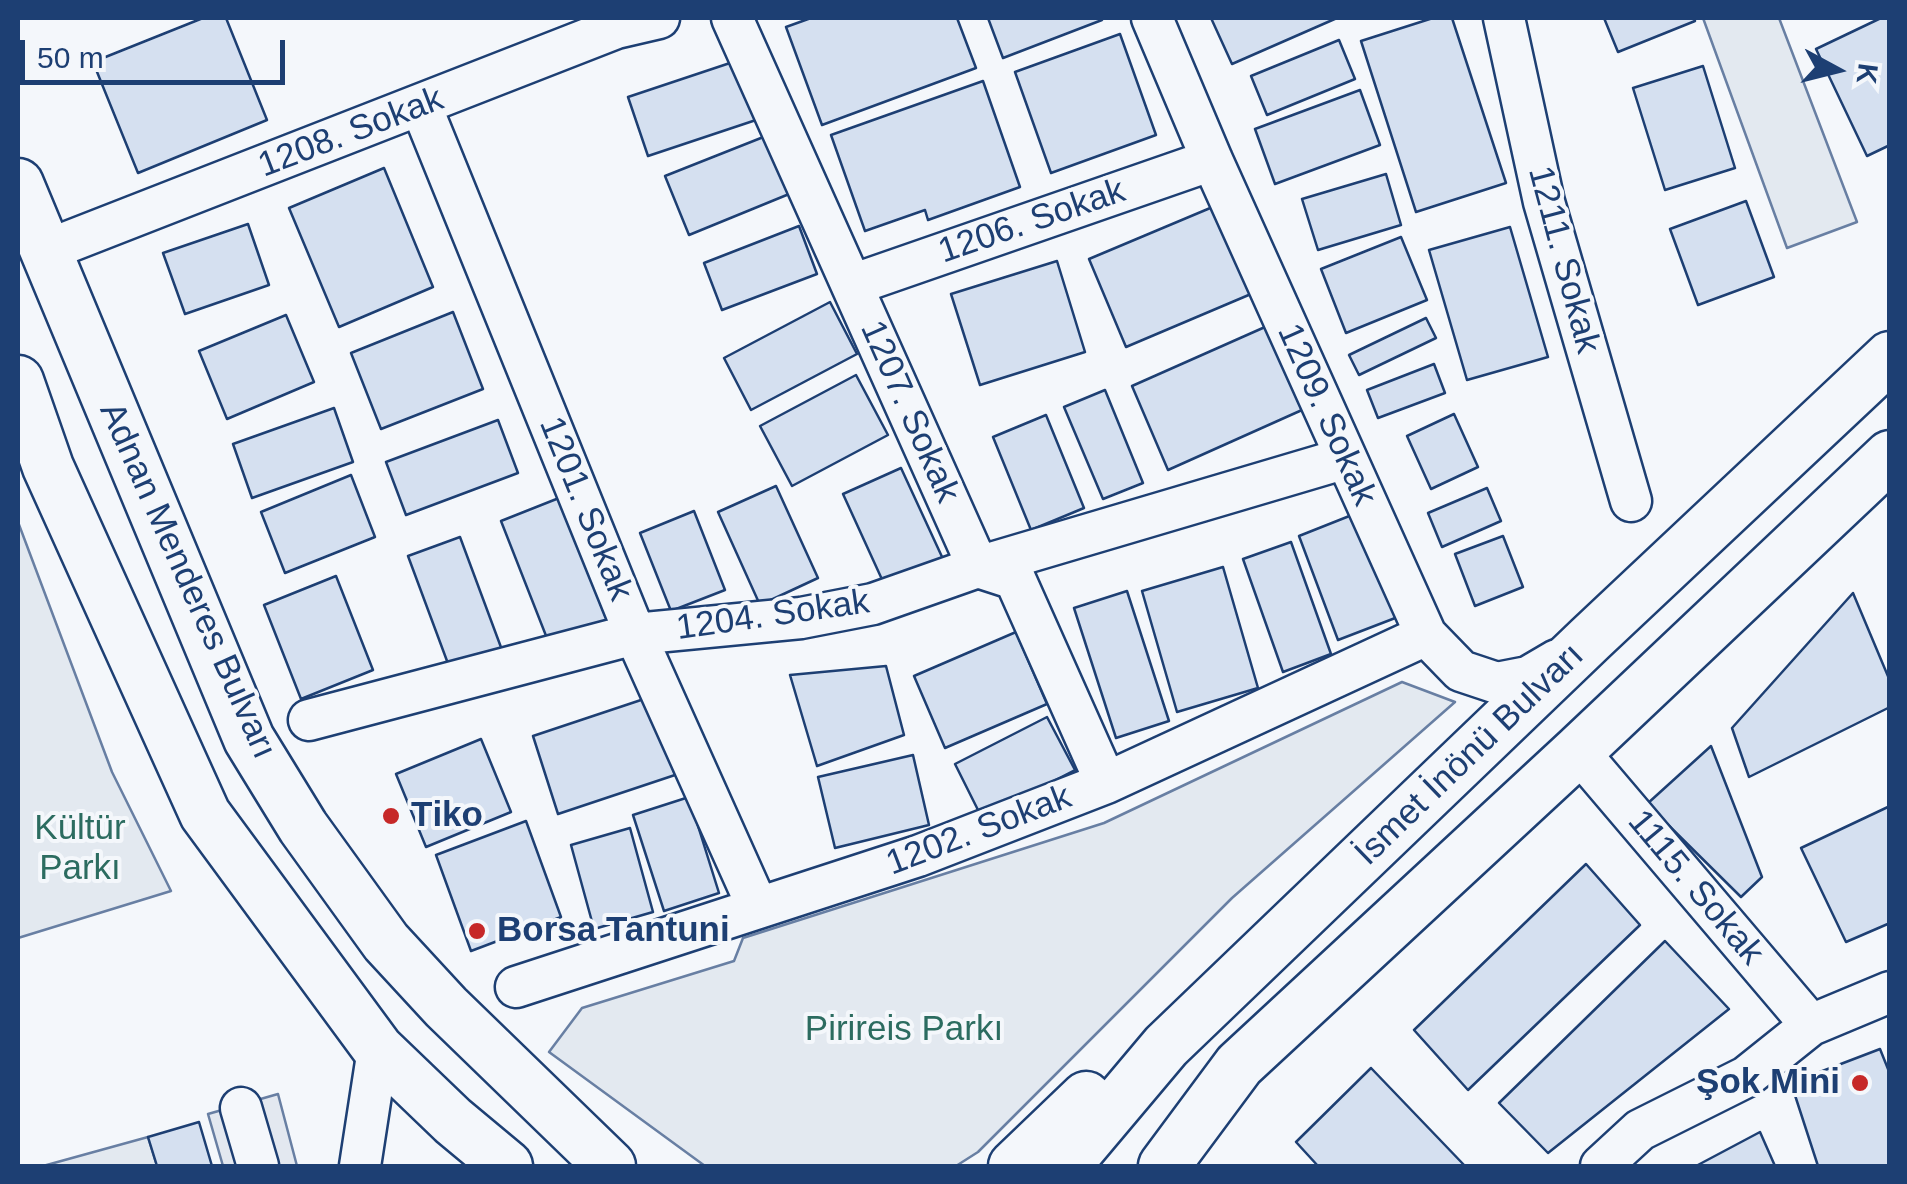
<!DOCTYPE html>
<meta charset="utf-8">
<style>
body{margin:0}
#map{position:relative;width:1907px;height:1184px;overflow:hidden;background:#f4f7fb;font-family:Arial,sans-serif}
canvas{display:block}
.frame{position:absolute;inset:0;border:20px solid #1d3f73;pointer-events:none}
.north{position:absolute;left:1787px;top:20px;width:100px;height:100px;-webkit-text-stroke:8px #f4f7fb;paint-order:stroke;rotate:97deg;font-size:28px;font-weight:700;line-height:40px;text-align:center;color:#1d3f73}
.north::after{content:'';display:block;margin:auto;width:35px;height:45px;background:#1d3f73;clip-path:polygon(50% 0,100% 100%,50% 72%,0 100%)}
.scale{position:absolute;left:20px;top:40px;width:265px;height:45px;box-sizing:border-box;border:5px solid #1d3f73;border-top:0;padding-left:12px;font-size:30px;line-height:35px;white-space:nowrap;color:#1d3f73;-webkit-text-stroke:8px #f4f7fb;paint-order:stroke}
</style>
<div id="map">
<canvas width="1907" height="1184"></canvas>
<div class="frame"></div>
<div class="north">K</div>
<div class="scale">50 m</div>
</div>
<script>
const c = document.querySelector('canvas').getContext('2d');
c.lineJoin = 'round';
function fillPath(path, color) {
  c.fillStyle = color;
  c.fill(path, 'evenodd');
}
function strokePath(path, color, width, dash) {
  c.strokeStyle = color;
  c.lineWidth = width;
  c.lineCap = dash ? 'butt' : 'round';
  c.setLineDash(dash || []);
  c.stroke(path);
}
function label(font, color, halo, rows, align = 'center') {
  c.font = font + ' Arial,sans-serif';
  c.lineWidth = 8;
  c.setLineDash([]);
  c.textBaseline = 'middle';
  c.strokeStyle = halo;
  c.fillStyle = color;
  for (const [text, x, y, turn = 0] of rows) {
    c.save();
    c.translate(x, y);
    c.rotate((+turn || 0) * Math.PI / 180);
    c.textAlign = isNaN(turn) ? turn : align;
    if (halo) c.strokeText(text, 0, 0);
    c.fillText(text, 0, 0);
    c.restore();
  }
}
const green = new Path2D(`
 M1703 18H1779L1857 222 1787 248Z
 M18 522 112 772 171 891 18 938Z
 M1402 682 1455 702 1232 898 978 1152 956 1166H705L549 1052 582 1008 734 961 743 938 1104 823Z
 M148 1137 157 1166H43Z`);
const parking = new Path2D(`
 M278 1094 297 1166H223L208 1114Z`);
const building = new Path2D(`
 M203 18H226L267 120 138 173 93 62Z
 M811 18H957L976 68 822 125 786 27Z
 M988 18H1101L1102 20 1003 58Z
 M1211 18H1337L1232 64Z
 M1433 18H1452L1506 183 1416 212 1361 41Z
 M1604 18H1694L1695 21 1618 52Z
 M1881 18H1890V145L1867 156 1816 49Z
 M1120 34 1156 135 1051 173 1015 72Z
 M1339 40 1355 79 1267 115 1251 76Z
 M736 61 756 120 648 156 628 97Z
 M1703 66 1735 168 1665 190 1633 88Z
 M983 81 1020 187 928 220 925 210 865 231 831 135Z
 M1360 90 1380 145 1275 184 1255 129Z
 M771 134 794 192 689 235 665 176Z
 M384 168 433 287 339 327 289 208Z
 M1386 174 1401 225 1318 250 1302 199Z
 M1746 201 1774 277 1698 305 1670 229Z
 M1215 206 1251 294 1126 347 1089 259Z
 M248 224 269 285 185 314 163 253Z
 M799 226 817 274 722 310 704 263Z
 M1510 227 1548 357 1467 380 1429 250Z
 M1401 237 1427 300 1346 333 1321 269Z
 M1057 261 1085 352 980 385 951 294Z
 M830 302 857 354 751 410 724 358Z
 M453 312 483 389 381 429 351 353Z
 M286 315 314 382 227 419 199 351Z
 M1426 318 1436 338 1359 375 1349 355Z
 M1265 327 1302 410 1168 470 1132 386Z
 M1434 364 1445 393 1378 418 1367 390Z
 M856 375 888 435 792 486 760 426Z
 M1105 390 1143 483 1103 499 1064 407Z
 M334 408 353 462 252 498 233 444Z
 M1454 414 1478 467 1431 489 1407 436Z
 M1046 415 1084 508 1031 530 993 437Z
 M498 420 518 473 406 515 386 462Z
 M901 468 943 559 885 586 843 494Z
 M351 475 375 537 285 573 261 512Z
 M776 486 818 578 760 605 718 512Z
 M1487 488 1501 521 1442 547 1428 513Z
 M559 498 610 628 552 651 501 521Z
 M694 511 725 590 671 611 640 533Z
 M1362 511 1403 615 1338 640 1299 536Z
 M1503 536 1523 587 1475 606 1455 554Z
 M460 537 502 650 450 669 408 556Z
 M1291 542 1331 654 1283 672 1243 559Z
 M1223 567 1258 688 1177 712 1142 591Z
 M336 576 373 670 301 699 264 605Z
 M1127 591 1169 721 1116 738 1074 608Z
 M1853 593 1890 681V707L1749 777 1732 728Z
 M1016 632 1047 704 945 748 914 676Z
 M886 666 904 735 817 766 790 675Z
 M650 697 675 775 558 814 533 736Z
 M1047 717 1075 770 982 818 955 764Z
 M481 739 511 812 426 847 396 774Z
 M1711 746 1762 877 1741 897 1647 804Z
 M913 755 929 825 835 848 818 777Z
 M689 797 719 893 664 911 633 815Z
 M1890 806V923L1846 942 1801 848Z
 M526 821 561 917 471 951 436 855Z
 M630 828 653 912 594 929 571 845Z
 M1586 864 1640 925 1468 1090 1414 1030Z
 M1665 941 1729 1009 1548 1153 1499 1103Z
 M1880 1049 1890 1074V1166H1818L1791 1083Z
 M1371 1068 1465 1166H1318L1296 1142Z
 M199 1122 212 1166H157L148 1137Z
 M1760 1132 1775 1166H1696Z`);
const minor = new Path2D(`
 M732 18 978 567 1015 579 1106 783
 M1152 18 1212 160 1426 635 1461 671 1497 683 1528 677 1557 660
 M1504 18 1544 202 1631 501
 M421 106 635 634 758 908
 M45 251 616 28 659 18
 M852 285 1212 160
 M309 720 635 634 801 618 873 604 978 567 1346 458
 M1578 751 1811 1025
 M516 987 918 856 1106 783 1426 635
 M241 1108 258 1166
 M360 1166 378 1049
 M1601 1166 1640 1130 1746 1077 1811 1025 1890 992`);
const major = new Path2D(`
 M18 184 249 739 303 827 386 942 446 1007 610 1166
 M18 381 48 467 205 814 378 1049 453 1121 507 1166
 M1014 1166 1086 1097
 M1065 1166 1166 1046 1590 639 1890 357
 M1164 1166 1239 1065 1578 751 1890 456`);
const markers = [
 [391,816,10,"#c62828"],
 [477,931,10,"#c62828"],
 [1860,1083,10,"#c62828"]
];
const streetNames = [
 ["1208. Sokak",351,133,-21],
 ["1206. Sokak",1032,222,-19],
 ["1211. Sokak",1563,260,75],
 ["1207. Sokak",909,412,66],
 ["1209. Sokak",1326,415,66],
 ["1201. Sokak",585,509,68],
 ["Adnan Menderes Bulvarı",187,581,66],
 ["1204. Sokak",773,616,-8],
 ["İsmet İnönü Bulvarı",1470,755,-44],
 ["1202. Sokak",979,831,-21],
 ["1115. Sokak",1695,888,50]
];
const poiNames = [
 ["Тiko",411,816],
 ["Borsa Tantuni",497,931],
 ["Şok Mini",1840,1083,"right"]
];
const parkNames = [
 ["Kültür",80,829],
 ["Parkı",80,869],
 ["Pirireis Parkı",904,1030]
];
fillPath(green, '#e3e9f0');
strokePath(green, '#687fa3', 2.5);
fillPath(parking, '#e3e8f0');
strokePath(parking, '#687fa3', 2.5);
fillPath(building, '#d5e0f0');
strokePath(building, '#1d3f73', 2.5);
strokePath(minor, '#1d3f73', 45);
strokePath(major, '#1d3f73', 55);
strokePath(minor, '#f4f7fb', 40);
strokePath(major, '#f4f7fb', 50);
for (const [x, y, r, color] of markers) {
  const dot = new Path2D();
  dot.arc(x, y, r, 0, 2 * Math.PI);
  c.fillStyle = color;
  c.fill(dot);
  strokePath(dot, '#f4f7fb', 4);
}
label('35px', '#1d3f73', '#f4f7fb', streetNames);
label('bold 35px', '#1d3f73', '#f4f7fb', poiNames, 'left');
label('35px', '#2c6c60', '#f4f7fb', parkNames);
</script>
